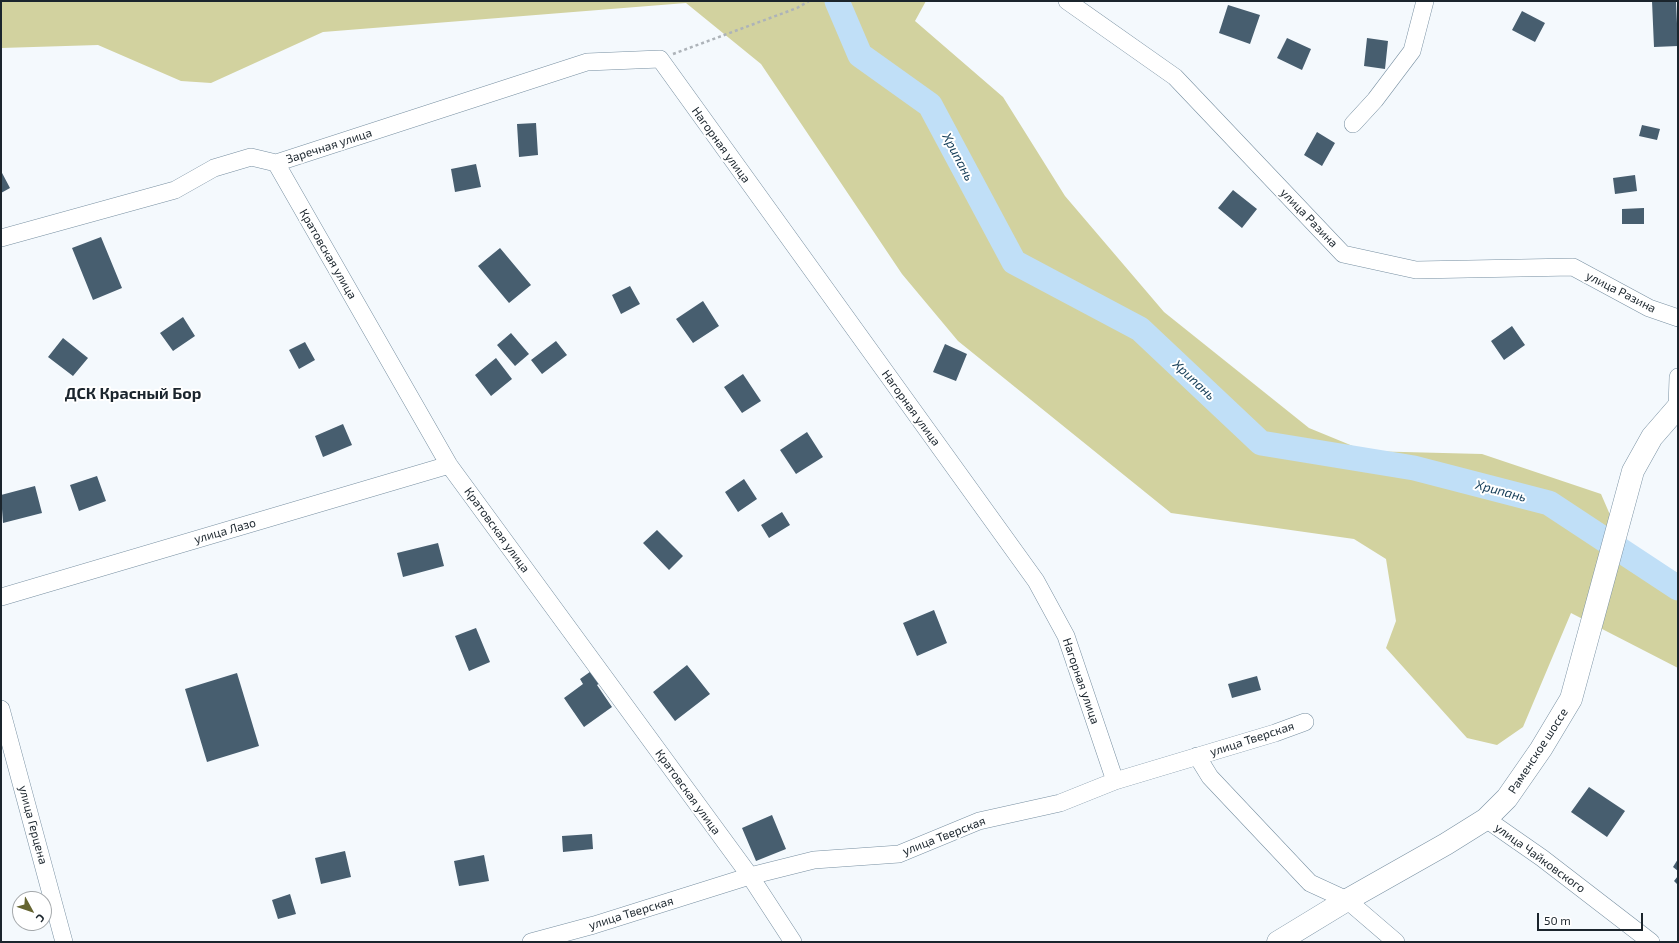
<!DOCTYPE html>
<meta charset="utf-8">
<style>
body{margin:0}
#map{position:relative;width:1679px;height:943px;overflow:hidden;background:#f4f9fd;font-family:"Exo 2",sans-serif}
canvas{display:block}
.frame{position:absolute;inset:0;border:2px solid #1b252d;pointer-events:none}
.north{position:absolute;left:12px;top:891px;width:40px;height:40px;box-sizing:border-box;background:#fff;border:1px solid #a4a8ab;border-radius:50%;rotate:130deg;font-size:11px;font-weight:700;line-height:16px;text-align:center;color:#1b252d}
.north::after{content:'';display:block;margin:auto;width:14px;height:18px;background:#656430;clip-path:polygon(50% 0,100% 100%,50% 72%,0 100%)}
.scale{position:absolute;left:1537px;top:913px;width:106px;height:18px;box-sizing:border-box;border:2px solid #1b252d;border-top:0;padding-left:5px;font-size:12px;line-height:14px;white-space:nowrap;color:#1b252d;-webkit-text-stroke:3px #fff;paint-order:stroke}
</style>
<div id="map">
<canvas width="1679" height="943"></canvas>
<div class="frame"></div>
<div class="north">С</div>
<div class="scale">50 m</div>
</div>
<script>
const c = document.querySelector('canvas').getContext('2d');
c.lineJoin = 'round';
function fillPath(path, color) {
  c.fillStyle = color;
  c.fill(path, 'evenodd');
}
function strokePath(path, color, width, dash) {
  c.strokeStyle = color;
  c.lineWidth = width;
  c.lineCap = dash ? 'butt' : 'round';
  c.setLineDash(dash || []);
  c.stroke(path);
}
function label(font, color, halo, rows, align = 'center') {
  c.font = font + ' "Exo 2",sans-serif';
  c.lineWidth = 4;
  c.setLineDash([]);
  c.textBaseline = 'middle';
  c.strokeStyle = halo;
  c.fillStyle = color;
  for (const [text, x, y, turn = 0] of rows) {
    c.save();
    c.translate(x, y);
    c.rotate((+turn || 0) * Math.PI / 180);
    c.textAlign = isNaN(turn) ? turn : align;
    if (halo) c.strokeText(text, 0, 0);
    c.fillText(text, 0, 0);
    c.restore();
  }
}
const green = new Path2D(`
 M1 1H926L915 21 1003 97 1065 196 1164 312 1309 428 1365 451 1482 454 1601 494 1624 547 1678 573V668L1571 613 1523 727 1497 745 1467 738 1386 648 1396 621 1386 559 1354 539 1171 513 958 341 902 274 761 64 686 3 323 32 211 83 181 81 98 45 1 48Z`);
const river = new Path2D(`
 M837 1 860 55 930 105 1014 262 1140 329 1261 443 1414 468 1549 503 1678 588`);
const building = new Path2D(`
 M1652 1H1676L1678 46 1654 47Z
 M1228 5 1260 15 1250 44 1219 33Z
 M1522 11 1545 23 1535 42 1512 30Z
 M1287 38 1311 49 1302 70 1277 58Z
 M1367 38 1388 41 1385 69 1364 66Z
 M536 123 538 155 519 157 517 124Z
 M1642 125 1660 129 1657 140 1639 136Z
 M1317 132 1335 143 1322 166 1304 155Z
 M476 164 481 187 455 192 451 169Z
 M1 171 10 188 1 193Z
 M1635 175 1637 191 1615 194 1613 178Z
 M1233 190 1257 209 1242 228 1218 208Z
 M1644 208V224H1622V209Z
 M101 237 122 288 93 300 72 248Z
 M500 248 531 285 509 303 478 266Z
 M630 286 640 304 621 314 612 295Z
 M703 301 719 326 693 343 676 319Z
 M183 317 195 336 173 351 160 333Z
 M1512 326 1525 345 1504 360 1491 341Z
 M511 333 529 354 515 366 497 345Z
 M63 338 88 358 73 376 48 357Z
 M556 341 567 355 542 374 531 360Z
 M305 342 315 360 299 369 289 350Z
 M945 344 967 354 956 381 933 372Z
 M496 358 512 379 491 396 475 375Z
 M743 374 761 401 742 413 724 387Z
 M343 424 352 445 323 457 315 436Z
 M807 432 823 457 796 474 780 450Z
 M97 476 106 501 79 511 70 485Z
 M744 479 757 499 738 512 725 492Z
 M35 486 42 513 3 523 1 495Z
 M782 512 790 525 769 538 761 525Z
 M657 530 683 556 669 570 643 543Z
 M438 543 444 566 403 577 397 553Z
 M934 610 947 643 917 656 903 623Z
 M476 628 490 662 469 671 455 636Z
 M687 665 710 694 675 721 653 692Z
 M594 669 603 681 597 685 612 707 584 727 564 698 583 684 580 679Z
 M237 673 259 746 207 762 185 689Z
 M1257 676 1261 690 1232 698 1228 684Z
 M1589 787 1625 811 1607 837 1571 812Z
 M772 815 786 849 756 861 742 828Z
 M592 834 593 849 563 852 562 836Z
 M345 851 351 877 321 884 315 858Z
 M484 855 489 881 459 886 454 861Z
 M1678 859V871L1673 867Z
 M1678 876V885L1674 881Z
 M290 894 296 914 278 919 272 900Z`);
const path = new Path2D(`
 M673 54 797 8 809 1`);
const minor = new Path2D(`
 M1067 1 1175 77 1343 254 1416 270 1573 267 1649 308 1678 318
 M1353 124 1375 100 1412 51 1425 1
 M276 163 449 465 750 876 793 942
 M1 238 175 190 214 168 251 157 276 163 587 62 660 59 1036 581 1066 636 1115 781
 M1677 408 1678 377
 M1 597 449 465
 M1 709 64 942
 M1197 756 1210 777 1310 883 1347 900 1396 942
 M1486 819 1542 858 1651 942
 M531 942 594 925 750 876 814 860 899 854 979 821 1060 803 1115 781 1275 733 1305 722`);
const secondary = new Path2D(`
 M1278 942 1347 900 1446 844 1486 819 1507 798 1541 749 1571 699 1633 471 1652 437 1678 407`);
const streetNames = [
 ["Нагорная улица",721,145,54],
 ["Заречная улица",329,146,-18],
 ["улица Разина",1309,218,46],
 ["Кратовская улица",328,254,60],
 ["улица Разина",1621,292,27],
 ["Нагорная улица",911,408,54],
 ["Кратовская улица",497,530,54],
 ["улица Лазо",225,531,-16],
 ["Нагорная улица",1081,681,71],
 ["улица Тверская",1252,739,-18],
 ["Раменское шоссе",1538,751,-57],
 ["Кратовская улица",688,792,54],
 ["улица Герцена",33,825,75],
 ["улица Тверская",944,836,-21],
 ["улица Чайковского",1540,858,36],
 ["улица Тверская",631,913,-17]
];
const waterNames = [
 ["Хрипань",958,157,62],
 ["Хрипань",1194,380,43],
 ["Хрипань",1501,491,15]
];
const districtNames = [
 ["ДСК Красный Бор",133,394]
];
fillPath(green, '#d2d29f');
strokePath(river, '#c0dff7', 25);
fillPath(building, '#475e6f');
strokePath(minor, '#778fa1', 18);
strokePath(secondary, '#778fa1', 23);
strokePath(path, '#adb3b9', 2.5, [3, 3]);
strokePath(minor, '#fff', 17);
strokePath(secondary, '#fff', 22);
label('12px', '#1b252d', '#fff', streetNames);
label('italic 13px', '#18405b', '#fff', waterNames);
label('bold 16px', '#1b252d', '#fff', districtNames);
</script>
